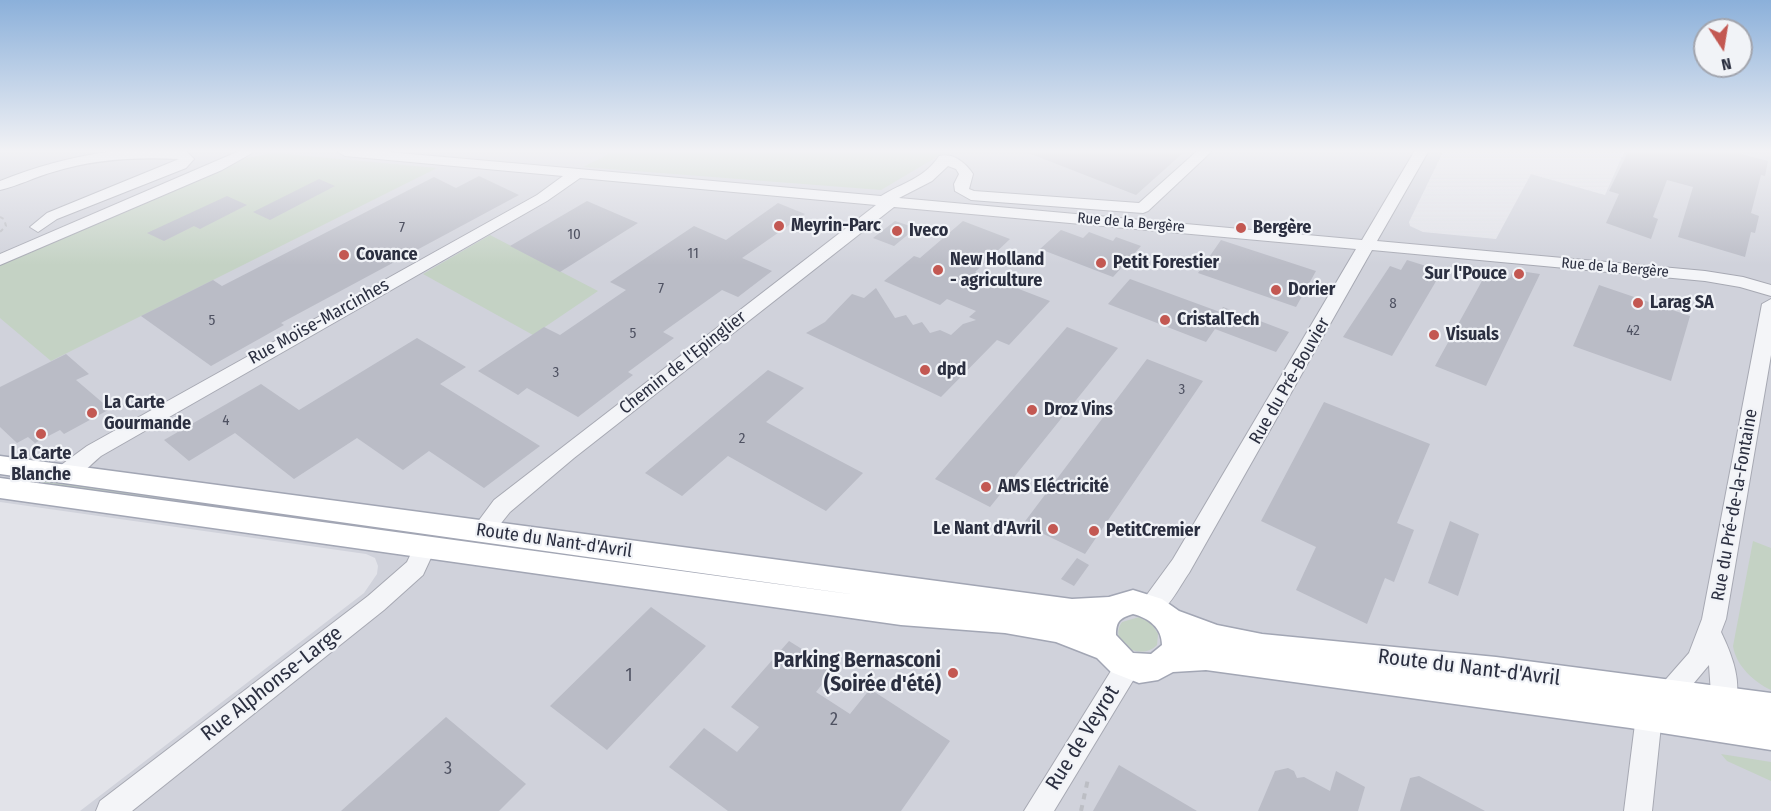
<!DOCTYPE html>
<meta charset="utf-8">
<style>
body{margin:0}
#map{position:relative;width:1771px;height:811px;overflow:hidden;background:#e2e3e9;font-family:"Fira Sans Condensed",sans-serif}
canvas{display:block}
.north{position:absolute;left:1693px;top:18px;width:60px;height:60px;box-sizing:border-box;background:#f1f3f7;border:2px solid #a2a5ae;border-radius:50%;rotate:168deg;font-size:16px;font-weight:700;line-height:24px;text-align:center;color:#2b2f40}
.north::after{content:'';display:block;margin:auto;width:21px;height:27px;background:#c35852;clip-path:polygon(50% 0,100% 100%,50% 72%,0 100%)}
</style>
<div id="map">
<canvas width="1771" height="811"></canvas>
<div class="north">N</div>
</div>
<script>
const c = document.querySelector('canvas').getContext('2d');
c.lineJoin = 'round';
function fillPath(path, color) {
  c.fillStyle = color;
  c.fill(path, 'evenodd');
}
function strokePath(path, color, width, dash) {
  c.strokeStyle = color;
  c.lineWidth = width;
  c.lineCap = dash ? 'butt' : 'round';
  c.setLineDash(dash || []);
  c.stroke(path);
}
function label(font, color, halo, rows, align = 'center') {
  c.font = font + ' "Fira Sans Condensed",sans-serif';
  c.lineWidth = 4.5;
  c.setLineDash([]);
  c.textBaseline = 'middle';
  c.strokeStyle = halo;
  c.fillStyle = color;
  for (const [text, x, y, turn = 0] of rows) {
    c.save();
    c.translate(x, y);
    c.rotate((+turn || 0) * Math.PI / 180);
    c.textAlign = isNaN(turn) ? turn : align;
    if (halo) c.strokeText(text, 0, 0);
    c.fillText(text, 0, 0);
    c.restore();
  }
}
const built = new Path2D(`
 M0 152H1443L1409 222 1410 226 1423 232 1496 239 1531 174 1605 195 1624 152H1771V811H80L364 593 377 574 378 566 375 558 366 554 0 502Z`);
const green = new Path2D(`
 M613 152H945L881 190 583 167Z
 M275 153 437 168 51 361 0 318V265L246 158Z
 M490 235 598 291 533 335 423 274Z
 M16 476 378 526 374 531 10 480Z
 M393 529 893 597V603L391 533Z
 M1753 541 1771 548V690C1754 682 1736 666 1733 646Z
 M1139 617 1151 623 1158 634 1157 645C1141 662 1107 643 1122 622Z
 M1721 754 1771 762V781L1727 761Z`);
const building = new Path2D(`
 M1026 152H1184L1136 195Z
 M1628 152H1733L1768 161 1765 176 1761 175 1751 213 1759 216 1755 233 1751 232 1745 257 1678 237 1693 187 1667 180 1653 217 1658 219 1651 239 1606 223 1619 194 1609 191Z
 M479 176 519 195 281 323 284 325 211 366 141 316 213 280 222 286 434 177 456 188Z
 M319 179 335 186 270 220 253 212Z
 M227 196 247 205 200 229 194 226 164 241 147 233Z
 M587 201 638 223 560 272 510 246Z
 M778 203 805 214 742 258 772 271 738 297 722 290 663 332 674 338 628 372 633 375 578 417 527 388 518 395 478 371 544 327 560 335 626 290 610 282 694 226 726 240Z
 M895 221 916 228 894 246 873 238Z
 M963 221 1010 239 975 272 1050 301 1009 345 997 340 941 397 806 333 825 322 852 294 864 298 876 288 895 318 906 315 913 325 922 322 930 333 940 330 951 335 963 324 976 320 969 317 976 311 947 299 940 305 884 281 914 256 920 258Z
 M1061 230 1083 238 1089 232 1113 241 1116 237 1141 246 1113 277 1040 249Z
 M1221 240 1316 271 1296 307 1198 273Z
 M1407 260 1442 271 1392 356 1343 337 1390 266 1401 270Z
 M1488 270 1510 278 1513 270 1540 274 1486 386 1435 366Z
 M1130 279 1220 312 1223 307 1289 332 1276 352 1215 329 1206 342 1108 304Z
 M1599 285 1690 316 1671 381 1573 346Z
 M1067 327 1118 348 990 507 935 479Z
 M417 338 466 367 440 384 540 446 484 488 429 451 403 470 357 438 294 479 235 433 189 461 164 440 261 384 299 410Z
 M66 354 89 374 76 380 110 409 64 434 60 430 35 443 28 437 17 443 0 427V387Z
 M1147 359 1203 381 1085 554 1023 524Z
 M768 370 804 388 766 422 863 473 826 511 728 456 682 496 645 473Z
 M1324 402 1430 444 1397 523 1414 530 1394 582 1385 578 1367 624 1296 590 1316 547 1261 521Z
 M1450 521 1479 534 1458 596 1428 583Z
 M1077 558 1089 565 1074 586 1061 579Z
 M651 607 706 646 607 750 550 706Z
 M789 641 834 669 816 692 850 714 870 689 950 741 901 811H728L669 767 704 728 737 752 759 727 731 707Z
 M446 717 526 784 499 811H341Z
 M1119 765 1197 811H1093Z
 M1288 768 1294 771 1297 778 1304 777 1330 791 1336 771 1365 787 1358 811H1258L1275 771Z
 M1419 776 1485 811H1400L1410 778Z`);
const pathFar1 = new Path2D(`
 M0 217 4 219 6 226 0 232`);
const path = new Path2D(`
 M1081 811 1088 779`);
const minor = new Path2D(`
 M108 152H187L194 159 186 168 57 219 38 232 30 227 47 213 179 159C136 157 94 159 53 172 35 177 18 186 0 190V181C35 167 70 157 108 152Z
 M237 152H254L222 170 0 265V254Z
 M338 152H388L881 196C902 183 925 178 939 156 953 152 966 163 973 174L969 189 974 191 1139 203 1196 152H1211L1148 211 1143 213 971 200 955 191 954 184 959 174 956 169 948 166 932 181 899 198 1362 240 1414 152H1428L1377 241 1705 271 1743 277 1771 285V296L1740 287 1705 281 1372 250 1189 573C1178 588 1164 622 1143 614L1139 607 1143 600 1173 559 1356 249 894 207 574 458 510 512 490 537 482 540 474 537 471 531 494 500 876 205 580 178 547 201 101 456C89 466 73 485 57 480L54 474 57 468 87 446 537 195 563 176 345 156Z
 M1771 299V355L1726 619 1721 632C1732 655 1744 685 1733 709L1713 718 1704 714 1700 706 1704 698 1711 694 1709 665 1678 702 1669 706 1660 702 1656 694 1660 686 1689 653 1702 619 1762 304Z
 M424 540 432 543 435 549 423 575 384 610 132 811H96L100 801 368 596 407 562 416 543Z
 M1128 655 1137 658 1140 666 1137 674 1054 811H1024L1119 658Z
 M1647 695 1656 699 1662 716 1652 811H1624L1636 716 1634 707 1638 699Z`);
const major = new Path2D(`
 M0 456 1072 599 1109 597 1133 590 1162 599 1179 611 1217 625 1262 634 1496 657 1771 693V750L1630 728 1206 670 1173 672 1158 680 1139 683 1111 672 1097 658 1056 642 1005 633 901 625 0 498V478L857 595 0 474ZM1133 614C1149 618 1162 628 1162 645L1151 654 1133 653 1116 635C1116 621 1120 618 1133 614Z`);
const markers = [
 [779,226,6,"#c35852"],
 [1241,228,6,"#c35852"],
 [897,231,6,"#c35852"],
 [344,255,6,"#c35852"],
 [1101,263,6,"#c35852"],
 [938,270,6,"#c35852"],
 [1519,274,6,"#c35852"],
 [1276,290,6,"#c35852"],
 [1638,303,6,"#c35852"],
 [1165,320,6,"#c35852"],
 [1434,335,6,"#c35852"],
 [925,370,6,"#c35852"],
 [1032,410,6,"#c35852"],
 [92,413,6,"#c35852"],
 [41,434,6,"#c35852"],
 [986,487,6,"#c35852"],
 [1053,529,6,"#c35852"],
 [1094,531,6,"#c35852"],
 [953,673,6,"#c35852"]
];
const farStreetnames = [
 ["Rue de la Bergère",1131,223,5],
 ["Rue de la Bergère",1615,268,5]
];
const numberNames = [
 ["7",402,228],
 ["10",574,235],
 ["11",693,254],
 ["7",661,289],
 ["8",1393,304],
 ["5",212,321],
 ["42",1633,331],
 ["5",633,334],
 ["3",556,373],
 ["3",1182,390],
 ["4",226,421],
 ["2",742,439]
];
const poiNames = [
 ["Meyrin-Parc",791,226],
 ["Bergère",1253,228],
 ["Iveco",909,231],
 ["Covance",356,255],
 ["New Holland",950,260],
 ["- agriculture",950,281],
 ["Petit Forestier",1113,263],
 ["Sur l'Pouce",1507,274,"right"],
 ["Dorier",1288,290],
 ["Larag SA",1650,303],
 ["CristalTech",1177,320],
 ["Visuals",1446,335],
 ["dpd",937,370],
 ["La Carte",104,403],
 ["Gourmande",104,424],
 ["Droz Vins",1044,410],
 ["La Carte",41,454,"center"],
 ["Blanche",41,475,"center"],
 ["AMS Eléctricité",998,487],
 ["Le Nant d'Avril",1041,529,"right"],
 ["PetitCremier",1106,531]
];
const streetNames = [
 ["Rue Moïse-Marcinhes",319,322,-29],
 ["Chemin de l'Epinglier",683,363,-38],
 ["Rue du Pré-Bouvier",1290,381,-60],
 ["Rue du Pré-de-la-Fontaine",1735,505,-80],
 ["Route du Nant-d'Avril",554,541,8]
];
const nearNumbernames = [
 ["1",629,676],
 ["2",834,720],
 ["3",448,769]
];
const nearPoinames = [
 ["Parking Bernasconi",941,661],
 ["(Soirée d'été)",941,685]
];
const nearStreetnames = [
 ["Route du Nant-d'Avril",1469,668,7],
 ["Rue Alphonse-Large",272,684,-38],
 ["Rue de Veyrot",1083,738,-58]
];
fillPath(built, '#d0d2db');
fillPath(green, '#c4d2c4');
fillPath(building, '#babcc6');
strokePath(minor, '#a7a9b3', 2);
strokePath(major, '#a2a6b4', 3);
strokePath(pathFar1, '#bcbec4', 2, [4, 4]);
strokePath(path, '#bcbec4', 4, [6, 6]);
fillPath(minor, '#f4f5f8');
fillPath(major, '#fff');
const sky = c.createLinearGradient(0, 0, 0, 265);
sky.addColorStop(0, '#8bb0da');
sky.addColorStop(0.57, '#f2f2f5');
sky.addColorStop(1, '#f2f2f500');
c.fillStyle = sky;
c.fillRect(0, 0, 1771, 265);
for (const [x, y, r, color] of markers) {
  const dot = new Path2D();
  dot.arc(x, y, r, 0, 2 * Math.PI);
  c.fillStyle = color;
  c.fill(dot);
  strokePath(dot, '#f1f3f7', 2);
}
label('15px', '#2b2f40', '#f1f3f7', farStreetnames);
label('15px', '#4f5262', null, numberNames);
label('bold 18px', '#2b2f40', '#f1f3f7', poiNames, 'left');
label('18px', '#2b2f40', '#f1f3f7', streetNames);
label('18px', '#4f5262', null, nearNumbernames);
label('bold 21px', '#2b2f40', '#f1f3f7', nearPoinames, 'right');
label('21px', '#2b2f40', '#f1f3f7', nearStreetnames);
</script>
